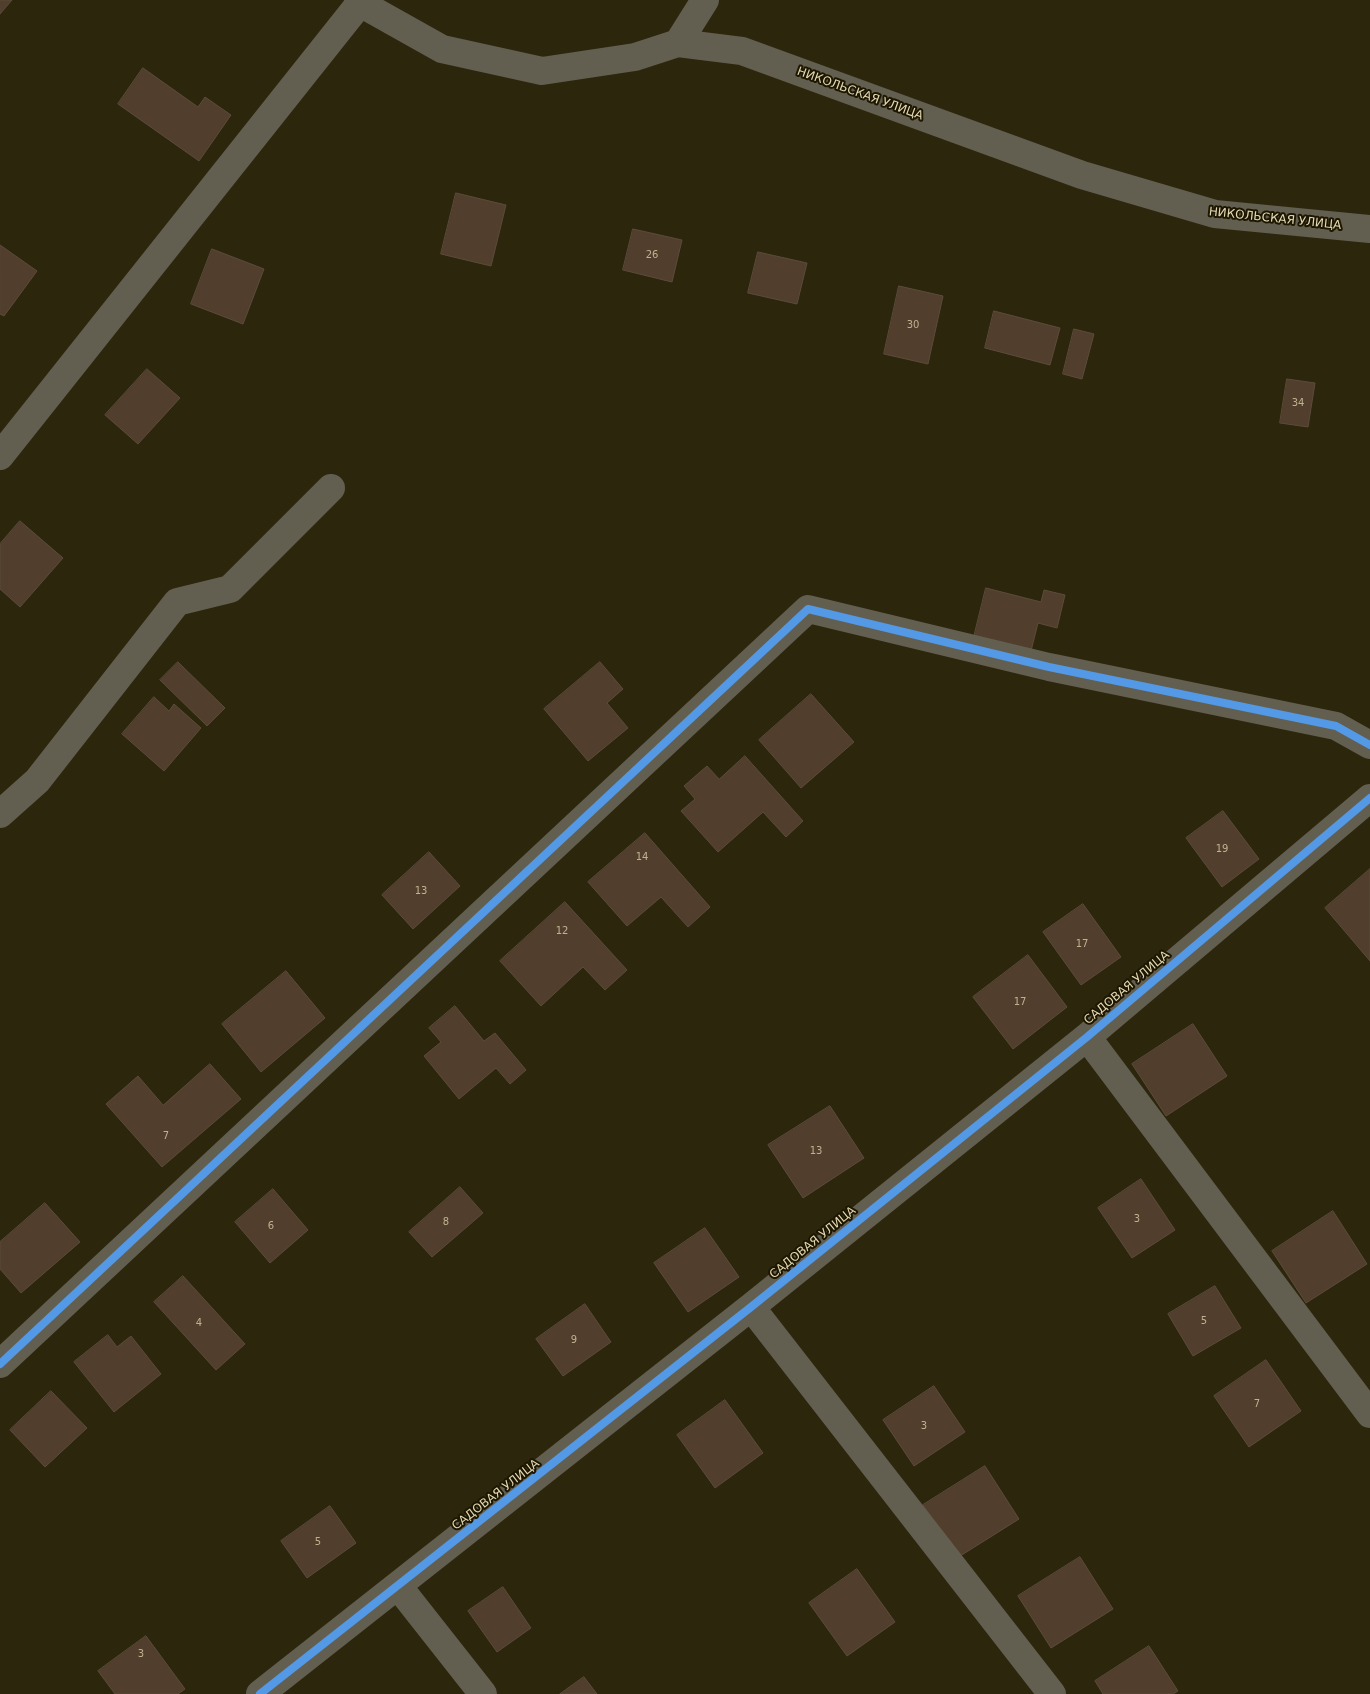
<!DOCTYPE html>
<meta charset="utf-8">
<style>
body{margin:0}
canvas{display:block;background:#2c260d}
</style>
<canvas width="1370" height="1694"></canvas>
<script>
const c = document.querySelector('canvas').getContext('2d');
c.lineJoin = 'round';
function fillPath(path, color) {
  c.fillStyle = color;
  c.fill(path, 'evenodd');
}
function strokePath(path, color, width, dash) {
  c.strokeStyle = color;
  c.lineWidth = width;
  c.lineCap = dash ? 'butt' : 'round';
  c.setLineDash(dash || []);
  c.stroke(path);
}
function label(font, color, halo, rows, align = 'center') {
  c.font = font + ' "DejaVu Sans",sans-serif';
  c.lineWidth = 4;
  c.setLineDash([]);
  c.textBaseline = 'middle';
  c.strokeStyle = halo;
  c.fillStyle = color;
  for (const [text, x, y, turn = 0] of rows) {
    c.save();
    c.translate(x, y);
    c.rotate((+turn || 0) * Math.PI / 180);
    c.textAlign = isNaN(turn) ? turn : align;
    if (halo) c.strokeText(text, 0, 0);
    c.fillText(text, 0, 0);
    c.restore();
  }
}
const building = new Path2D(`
 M0 0H12L0 14Z
 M143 68 198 107 205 97 231 115 199 161 118 104Z
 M456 193 506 205 491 266 441 254Z
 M633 229 682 240 672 282 623 270Z
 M0 245 37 271 4 316 0 314Z
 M212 249 264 269 243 324 191 304Z
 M758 252 807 263 797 304 748 293Z
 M899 286 943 296 928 364 884 354Z
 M994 311 1060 328 1050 365 985 348Z
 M1074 329 1094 334 1082 379 1063 374Z
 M147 369 180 398 138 444 105 415Z
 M1287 379 1315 383 1308 427 1280 423Z
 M20 521 63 558 20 607 0 589V544Z
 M986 588 1041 602 1044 590 1065 595 1057 628 1038 623 1031 651 974 637Z
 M178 662 225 708 207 726 160 680Z
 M600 662 623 689 607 703 628 728 588 761 544 709Z
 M811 694 854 742 801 788 759 740Z
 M154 697 169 711 174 704 201 728 164 771 122 734Z
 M745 756 803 821 786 837 763 812 718 852 681 811 695 799 684 786 707 766 719 779Z
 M1223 811 1259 859 1222 887 1186 838Z
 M645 833 710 907 688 927 661 897 627 926 588 882Z
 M429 852 460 886 413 929 382 895Z
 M1370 869V961L1325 908Z
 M565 902 627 970 605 990 583 967 541 1006 500 961Z
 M1083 904 1121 957 1081 985 1043 932Z
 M1028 955 1067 1007 1013 1049 973 997Z
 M286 971 325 1018 261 1072 222 1024Z
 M455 1006 484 1041 495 1033 526 1070 510 1084 496 1068 459 1099 424 1056 441 1042 429 1028Z
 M1193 1024 1227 1076 1166 1116 1132 1064Z
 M210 1064 241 1099 162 1167 106 1104 138 1076 163 1105Z
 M830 1106 864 1158 803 1198 768 1145Z
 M1141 1179 1175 1230 1132 1258 1098 1208Z
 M460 1187 483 1213 432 1257 409 1232Z
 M273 1189 308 1230 270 1263 235 1222Z
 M45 1203 80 1242 21 1293 0 1269V1242Z
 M1333 1211 1367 1264 1306 1303 1272 1251Z
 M705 1228 739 1277 688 1312 654 1263Z
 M183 1276 245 1344 216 1370 154 1302Z
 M1215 1286 1241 1328 1193 1356 1168 1314Z
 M585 1304 611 1342 563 1376 536 1339Z
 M108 1335 117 1347 131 1336 161 1374 114 1412 74 1362Z
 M1266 1360 1301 1411 1249 1447 1214 1396Z
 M934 1386 965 1432 914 1466 883 1420Z
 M51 1391 87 1428 45 1467 10 1430Z
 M725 1400 763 1453 715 1488 677 1435Z
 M985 1466 1019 1519 957 1558 923 1505Z
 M330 1506 356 1543 307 1578 281 1541Z
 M1080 1557 1113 1609 1051 1648 1018 1596Z
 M857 1569 895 1622 847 1656 809 1603Z
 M503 1587 531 1628 497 1652 468 1611Z
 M146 1636 185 1689 178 1694H115L98 1671Z
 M1149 1646 1178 1691 1173 1694H1103L1095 1681Z
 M584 1677 597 1694H560Z`);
const minor = new Path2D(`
 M358 0 360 3 442 49 542 71 635 57 678 43 742 51 1082 175 1215 214 1370 229
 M678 43 705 0
 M0 456 360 3
 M0 814 37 781 177 602 230 589 331 488
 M1087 1037 1370 1414
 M751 1307 1052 1694
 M0 1364 808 609 1049 667 1336 726 1370 745
 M398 1586 483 1694
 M260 1694 751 1307 1087 1037 1370 798`);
const cycleway = new Path2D(`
 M0 1364 808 609 1049 667 1336 726 1370 745
 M260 1694 751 1307 1087 1037 1370 798`);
const numberNames = [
 ["26",652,255],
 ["30",913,325],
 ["34",1298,403],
 ["19",1222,849],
 ["14",642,857],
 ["13",421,891],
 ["12",562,931],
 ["17",1082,944],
 ["17",1020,1002],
 ["7",166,1136],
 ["13",816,1151],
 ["3",1137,1219],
 ["8",446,1222],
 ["6",271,1226],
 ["5",1204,1321],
 ["4",199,1323],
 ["9",574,1340],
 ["7",1257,1404],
 ["3",924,1426],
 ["5",318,1542],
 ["3",141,1654]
];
const streetNames = [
 ["НИКОЛЬСКАЯ УЛИЦА",860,94,20],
 ["НИКОЛЬСКАЯ УЛИЦА",1275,219,6],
 ["САДОВАЯ УЛИЦА",1127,988,-40],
 ["САДОВАЯ УЛИЦА",813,1243,-39],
 ["САДОВАЯ УЛИЦА",496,1495,-38]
];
fillPath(building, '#523e2d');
strokePath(building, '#5b4b3b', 1);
strokePath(minor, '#635f50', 28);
strokePath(cycleway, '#5399e6', 8);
label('10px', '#bfb291', null, numberNames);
label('12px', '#e3d8b2', '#1d1600', streetNames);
</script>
